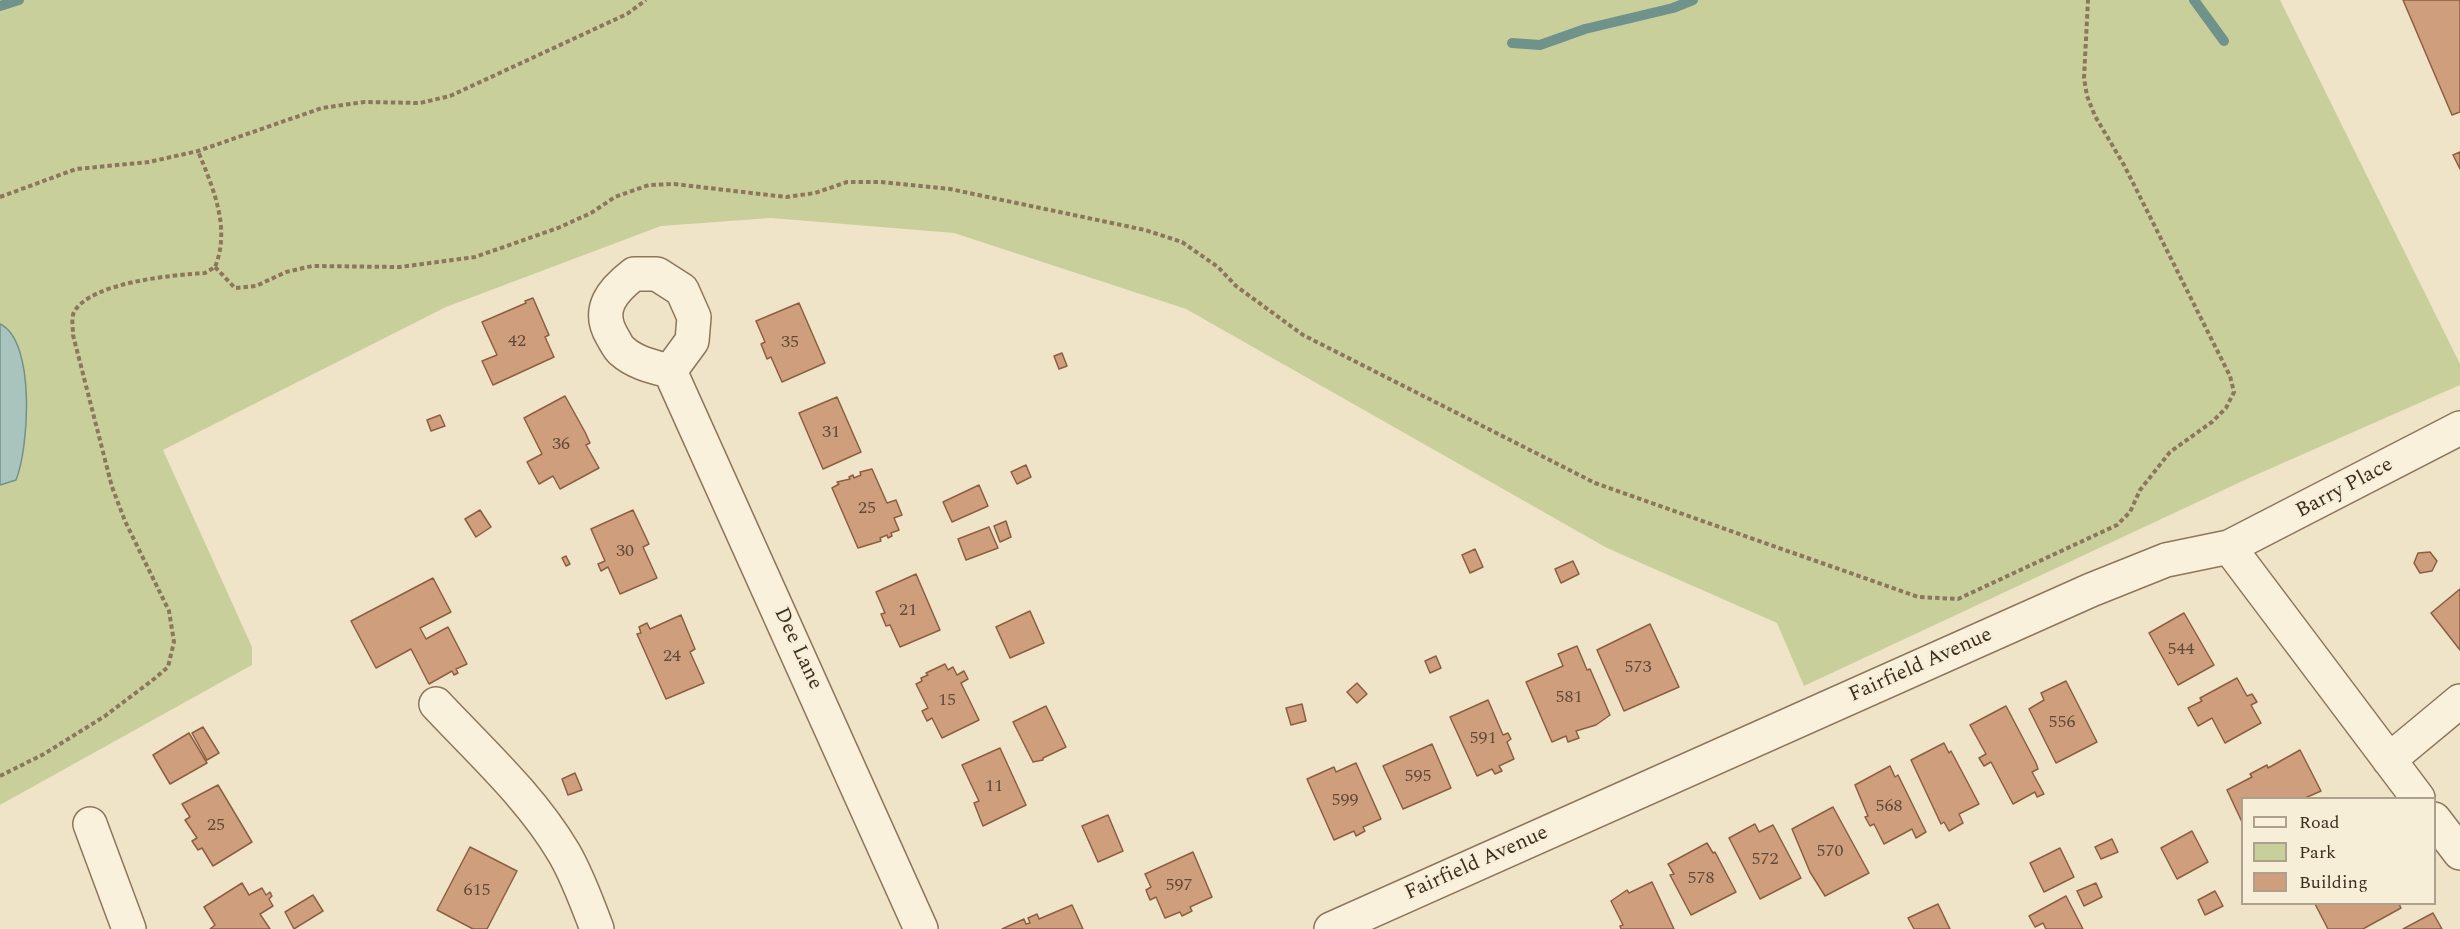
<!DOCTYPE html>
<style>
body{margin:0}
#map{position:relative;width:2460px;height:929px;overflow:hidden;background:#f0e4c8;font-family:Spectral,serif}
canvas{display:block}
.legend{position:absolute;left:2241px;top:797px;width:195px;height:108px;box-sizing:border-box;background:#f7eed8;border:2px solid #ada18e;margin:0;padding:8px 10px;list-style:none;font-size:18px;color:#3d2e20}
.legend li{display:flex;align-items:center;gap:12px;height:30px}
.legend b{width:30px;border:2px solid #ada18e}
</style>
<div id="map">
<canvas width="2460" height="929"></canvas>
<ul class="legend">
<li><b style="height:8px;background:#faf1dc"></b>Road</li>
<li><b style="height:16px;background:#c9cf9b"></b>Park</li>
<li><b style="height:16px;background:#cf9f7d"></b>Building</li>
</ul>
</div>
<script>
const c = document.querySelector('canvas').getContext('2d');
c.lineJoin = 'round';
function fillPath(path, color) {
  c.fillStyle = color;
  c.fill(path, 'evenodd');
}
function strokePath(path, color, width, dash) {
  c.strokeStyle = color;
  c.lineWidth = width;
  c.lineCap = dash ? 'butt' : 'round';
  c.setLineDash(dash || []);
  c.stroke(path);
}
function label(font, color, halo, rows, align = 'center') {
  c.font = font + ' Spectral,serif';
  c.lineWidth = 4.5;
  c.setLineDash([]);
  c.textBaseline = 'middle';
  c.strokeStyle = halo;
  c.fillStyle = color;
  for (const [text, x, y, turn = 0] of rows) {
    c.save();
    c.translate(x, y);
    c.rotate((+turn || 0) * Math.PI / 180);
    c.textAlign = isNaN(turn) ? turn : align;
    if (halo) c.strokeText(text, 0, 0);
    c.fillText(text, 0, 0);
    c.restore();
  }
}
const green = new Path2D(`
 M0 0H2280L2460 364V385L2249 478 1804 686 1777 623 1607 548 1186 309 954 233 771 218 661 226 446 307 163 450 252 647V665L0 805Z`);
const water = new Path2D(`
 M0 324C36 341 29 448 16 480L0 485Z`);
const stream = new Path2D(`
 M2194 0 2224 41
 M0 6 19 0
 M1512 43 1540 45 1585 29 1673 8 1693 0`);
const building = new Path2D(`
 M2403 0H2460V112L2452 115Z
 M2460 152V169L2453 155Z
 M533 298 549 335 545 337 554 357 493 385 482 361 497 355 482 322 526 303 525 301Z
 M799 303 825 363 782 382 771 357 767 359 761 344 765 342 756 321Z
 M1062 353 1067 366 1059 369 1054 356Z
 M565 396 585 432 590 443 586 445 599 468 560 489 553 476 539 484 527 462 542 454 524 418Z
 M837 397 861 452 823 469 799 413Z
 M440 415 445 426 431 431 427 420Z
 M1026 465 1031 477 1017 484 1011 472Z
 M872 469 887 503 896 500 902 515 894 518 899 530 891 533 892 536 888 538 887 535 880 538 881 541 858 548 832 488 839 484 837 482 850 479 849 477 853 475 854 478 861 475 860 472Z
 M979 485 988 506 952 522 943 502Z
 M480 510 491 527 476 537 465 519Z
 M633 510 649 544 643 547 657 578 620 594 608 567 601 571 598 564 605 561 591 529Z
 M1006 521 1011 537 1000 542 994 526Z
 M989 527 998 548 966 560 958 539Z
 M1475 549 1483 567 1470 573 1462 555Z
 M2430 552 2437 561 2432 571 2420 573 2414 563 2418 553Z
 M566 556 570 564 566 566 562 558Z
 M1573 561 1579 574 1561 583 1555 569Z
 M916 574 940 630 900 647 890 625 886 626 881 614 885 613 876 592Z
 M433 578 451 612 420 628 426 639 448 627 467 664 456 669 458 673 454 675 452 671 429 684 411 649 376 668 351 621Z
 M2460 589V650L2431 613Z
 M1030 611 1044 643 1010 658 996 627Z
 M2184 613 2214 665 2178 685 2149 633Z
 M681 615 695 649 690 652 704 683 666 699 637 634 641 633 639 627 647 623 650 629Z
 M1650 624 1679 687 1624 711 1597 650Z
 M1577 646 1587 670 1590 669 1610 715 1596 725 1576 731 1579 738 1568 742 1566 736 1552 742 1526 682 1563 666 1558 654Z
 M1436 656 1441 668 1430 673 1425 661Z
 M945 664 948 670 953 667 957 675 964 671 968 679 961 683 979 720 942 738 932 718 927 721 922 711 928 708 916 684 922 681 921 678 928 675 926 673Z
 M2237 678 2247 696 2252 694 2257 702 2251 705 2261 723 2225 743 2212 718 2198 726 2188 708 2202 701 2200 698Z
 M2066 681 2097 742 2056 763 2029 709 2044 700 2041 693Z
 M1357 683 1367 694 1357 703 1347 692Z
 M1488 700 1503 735 1508 733 1511 739 1507 742 1514 759 1499 766 1502 771 1495 774 1492 769 1477 776 1450 717Z
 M1302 704 1306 721 1291 725 1286 708Z
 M1046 706 1066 747 1043 758V760L1033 762 1013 722Z
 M2006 706 2036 763 2038 769 2032 772 2044 794 2037 797 2035 792 2013 804 1991 762 1984 766 1979 758 1986 754 1970 725Z
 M203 727 219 753 207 760 192 733Z
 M189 733 207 763 170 784 153 755Z
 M1944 743 1949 753 1951 751 1979 804 1959 814 1963 823 1949 831 1944 822 1941 824 1911 760Z
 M1432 744 1451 788 1403 809 1383 766Z
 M1000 748 1026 805 983 826 974 803 979 801 962 765Z
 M2300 750 2321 791 2305 798H2242V822L2227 790 2252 777 2250 774 2267 765 2268 768Z
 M1356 763 1381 819 1363 827 1365 831 1356 836 1354 831 1334 840 1307 779 1334 767 1336 772Z
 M1890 766 1895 777 1898 775 1926 832 1916 838 1912 829 1884 844 1874 824 1870 826 1865 817 1868 816 1855 785Z
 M575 773 582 790 568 795 562 779Z
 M218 785 252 842 213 866 202 848 198 850 192 841 197 838 185 820 190 817 182 804Z
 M1833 807 1869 873 1825 896 1810 872 1792 829Z
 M1108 815 1123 851 1098 862 1082 826Z
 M1755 824 1759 832 1773 825 1801 878 1760 899 1729 838Z
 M2192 831 2208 862 2177 879 2161 848Z
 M2112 839 2118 852 2101 859 2095 847Z
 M1707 843 1713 853 1715 852 1736 892 1691 915 1670 875 1674 874 1668 864Z
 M470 847 517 871 487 929H473L437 910Z
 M2060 848 2074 877 2044 892 2030 863Z
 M1193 852 1212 897 1190 907 1192 911 1182 916 1180 912 1165 918 1156 897 1150 900 1146 890 1151 887 1145 874Z
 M1652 882 1674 929H1621L1620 926 1623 925 1611 901 1627 890 1629 893Z
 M242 883 249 895 262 888 266 895 270 892 272 896 269 899 273 906 260 914 270 929H210L215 925 204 907Z
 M2096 883 2102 897 2084 906 2077 891Z
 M2215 891 2223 906 2205 915 2198 900Z
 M313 895 323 911 294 929 285 912Z
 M2066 896 2083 929H2046L2043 923 2035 927 2029 916Z
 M1938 904 1950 929H1914L1908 918Z
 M2315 904H2399L2401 908 2363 929H2328Z
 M1072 905 1083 929H1002L1024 919 1026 924 1030 923 1028 918 1037 914 1039 919Z
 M2433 913 2442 929H2403Z`);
const path = new Path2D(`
 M0 197 76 169 149 162 198 151 322 108 364 102 420 103 450 96 627 14 646 0
 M215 267 235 288 256 286 286 272 312 266 400 267 475 257 558 228 591 213 615 197 649 185 674 184 786 197 815 193 847 182H881L950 189 1145 230 1182 242 1218 267 1236 286 1303 335 1595 483 1918 597 1958 599 2117 525 2130 512 2140 490 2170 452 2212 422 2226 408 2234 392 2230 376 2124 165 2095 116 2087 96 2084 78 2088 0
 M0 776 44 754 105 716 154 679 168 667 174 642 169 611 125 521 112 487 73 335C73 328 71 318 74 312 91 282 173 275 205 273L215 267C231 228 213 188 198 151`);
const minor = new Path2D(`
 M634 274H657L682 290 694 317 692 341 670 371C654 367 635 363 622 351 618 348 615 341 612 336 596 309 613 290 634 274Z
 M670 371 921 929
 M2229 547 2418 798
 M436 704C480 751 531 797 564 853 578 877 587 903 597 929
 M2389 760 2460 701
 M2434 819 2460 853
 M90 824 129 929
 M1331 929 2091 590 2166 560 2229 547 2460 428`);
const numberNames = [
 ["42",517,342],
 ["35",790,343],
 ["31",831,433],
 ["36",561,445],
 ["25",867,509],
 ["30",625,552],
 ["21",908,611],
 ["544",2181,650],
 ["24",672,657],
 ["573",1638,668],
 ["581",1569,698],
 ["15",947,701],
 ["556",2062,723],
 ["591",1483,739],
 ["595",1418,777],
 ["11",994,787],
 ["599",1345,801],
 ["568",1889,807],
 ["25",216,826],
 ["570",1830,852],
 ["572",1765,860],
 ["578",1701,879],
 ["597",1179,886],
 ["615",477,891]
];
const streetNames = [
 ["Barry Place",2345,489,-28],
 ["Dee Lane",797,649,65],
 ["Fairfield Avenue",1921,666,-24],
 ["Fairfield Avenue",1477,864,-24]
];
fillPath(green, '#c9cf9b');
fillPath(water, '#a9c4bc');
strokePath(water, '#6f938a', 1.5);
strokePath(stream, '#6f938a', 10);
fillPath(building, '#cf9f7d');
strokePath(building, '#8d5f41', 1.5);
strokePath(minor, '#8d765c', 36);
strokePath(path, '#8d765c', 4, [4.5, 3]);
strokePath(minor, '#faf1dc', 33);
label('18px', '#624a37', null, numberNames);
label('21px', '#3d2e20', '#f7eed8', streetNames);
</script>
